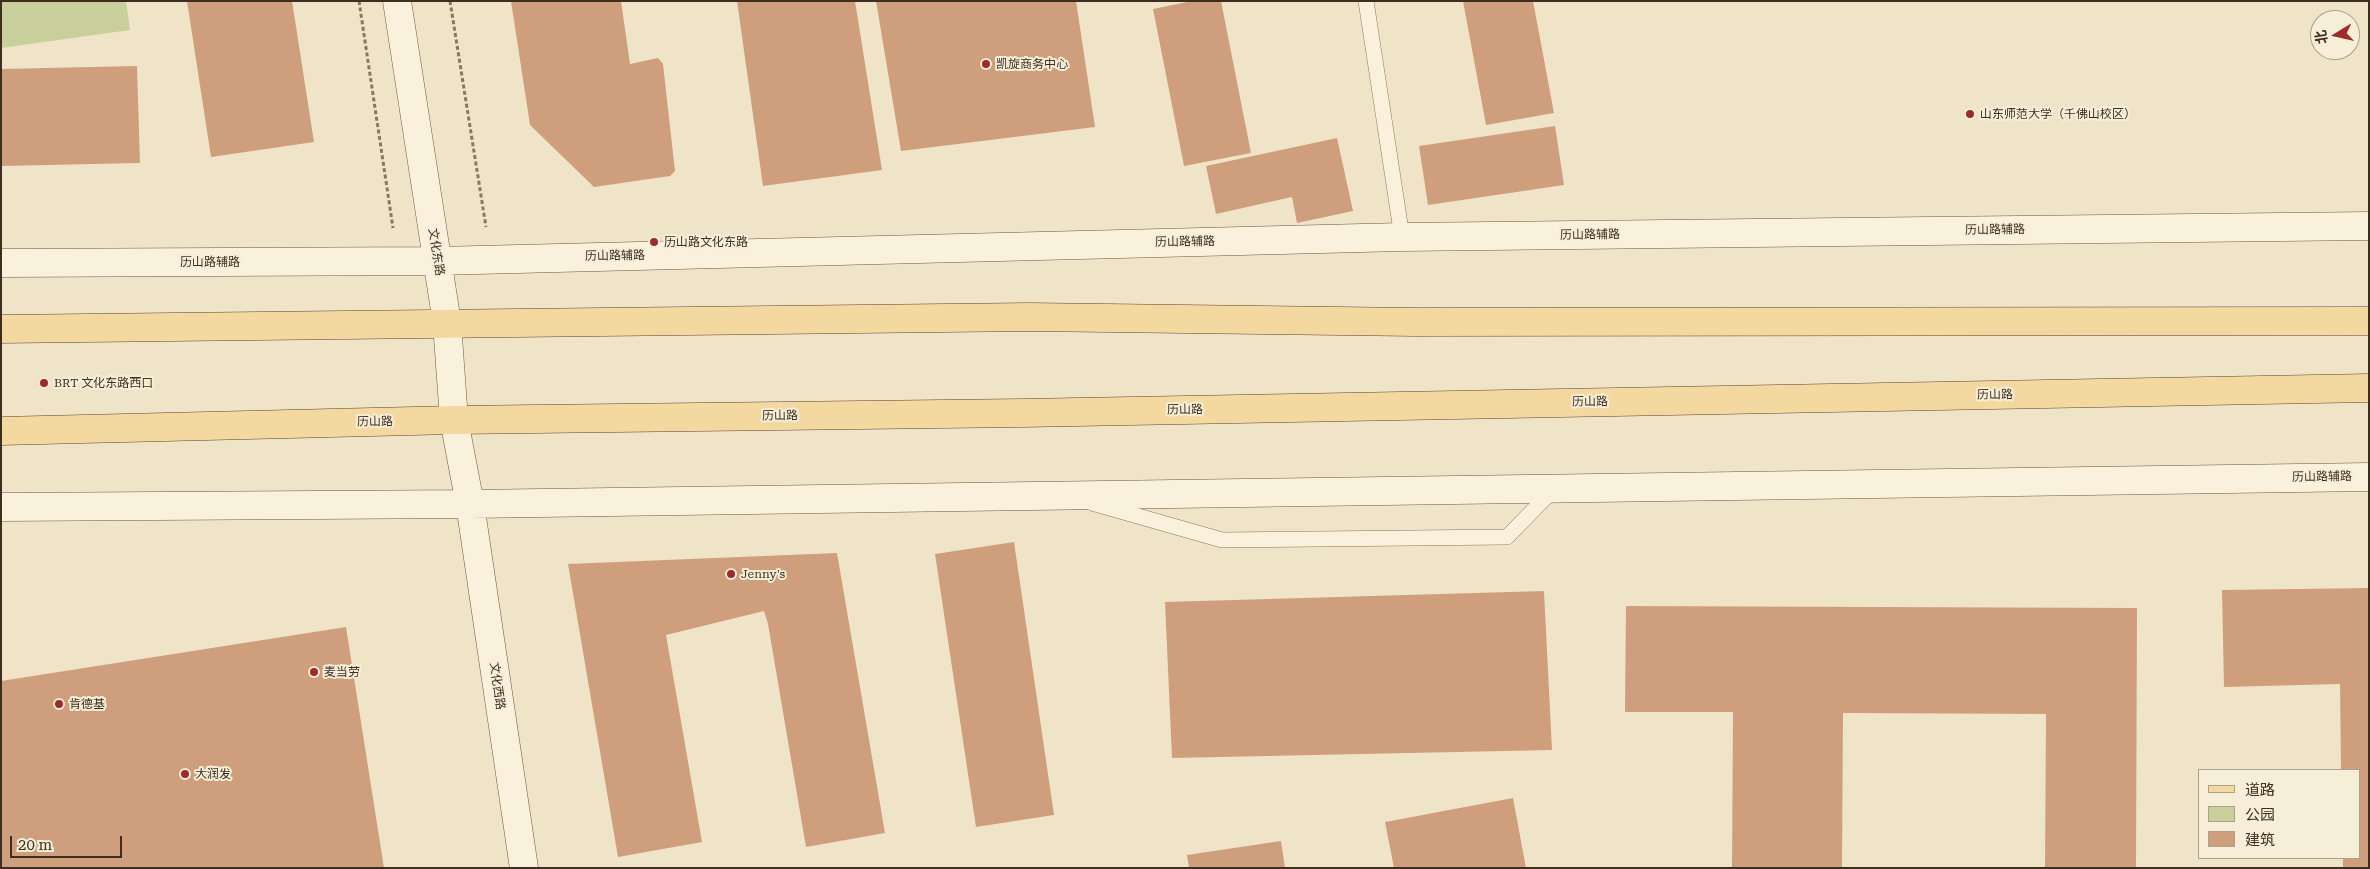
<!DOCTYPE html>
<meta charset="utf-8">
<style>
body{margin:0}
#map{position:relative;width:2370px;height:869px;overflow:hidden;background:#f0e4c8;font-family:"Roboto Serif","Noto Sans SC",serif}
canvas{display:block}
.frame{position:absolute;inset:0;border:2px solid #3d2e20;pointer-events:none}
.legend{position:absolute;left:2198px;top:769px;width:162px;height:90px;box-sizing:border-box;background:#f7eed8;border:1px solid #ada18e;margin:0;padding:6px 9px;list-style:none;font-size:15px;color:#3d2e20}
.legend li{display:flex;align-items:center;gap:10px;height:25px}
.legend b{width:25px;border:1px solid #ada18e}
.north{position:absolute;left:2310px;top:10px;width:50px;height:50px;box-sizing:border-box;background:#f7eed8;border:1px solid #ada18e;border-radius:50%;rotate:261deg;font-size:14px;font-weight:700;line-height:20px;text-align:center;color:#3d2e20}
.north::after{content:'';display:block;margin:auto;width:18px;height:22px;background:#9e2a2b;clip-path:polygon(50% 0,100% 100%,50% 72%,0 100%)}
.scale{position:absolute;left:10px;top:836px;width:112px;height:22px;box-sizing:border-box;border:2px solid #3d2e20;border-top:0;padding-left:6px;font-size:15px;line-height:18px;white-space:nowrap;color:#3d2e20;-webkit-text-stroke:4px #f7eed8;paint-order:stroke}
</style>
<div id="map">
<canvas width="2370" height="869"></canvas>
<div class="frame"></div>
<ul class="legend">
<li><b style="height:6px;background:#f3d9a0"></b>道路</li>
<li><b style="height:14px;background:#c9cf9b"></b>公园</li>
<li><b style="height:14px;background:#cf9f7d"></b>建筑</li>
</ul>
<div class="north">北</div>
<div class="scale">20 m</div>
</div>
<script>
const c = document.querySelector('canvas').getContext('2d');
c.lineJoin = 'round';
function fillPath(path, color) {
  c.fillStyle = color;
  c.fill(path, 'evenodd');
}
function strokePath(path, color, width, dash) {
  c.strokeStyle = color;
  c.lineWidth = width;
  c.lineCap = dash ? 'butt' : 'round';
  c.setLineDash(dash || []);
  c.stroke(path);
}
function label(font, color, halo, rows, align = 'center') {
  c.font = font + ' "Roboto Serif","Noto Sans SC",serif';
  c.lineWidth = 4;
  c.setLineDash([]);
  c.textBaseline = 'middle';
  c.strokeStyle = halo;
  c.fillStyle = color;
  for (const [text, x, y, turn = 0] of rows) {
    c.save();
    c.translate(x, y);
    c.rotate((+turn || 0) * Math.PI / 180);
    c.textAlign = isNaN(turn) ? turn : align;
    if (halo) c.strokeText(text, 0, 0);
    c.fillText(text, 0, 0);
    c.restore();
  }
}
const green = new Path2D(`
 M1 1H126L130 30 1 48Z`);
const building = new Path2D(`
 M187 1H292L314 142 211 157Z
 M511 1H621L630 64 658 58 663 64 675 171 670 176 594 187 530 125Z
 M737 1H855L882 170 763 186Z
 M876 1H1076L1095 127 901 151Z
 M1192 1H1221L1251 153 1184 166 1153 9Z
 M1463 1H1533L1554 113 1486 125Z
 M137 66 140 163 1 166V69Z
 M1555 126 1564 185 1428 205 1419 146Z
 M1337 138 1353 211 1297 223 1292 197 1216 214 1206 166Z
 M1014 542 1054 815 976 827 935 554Z
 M837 553 885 833 806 847 768 624 764 611 666 635 702 842 618 857 568 564Z
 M2369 588V868H2343V858H2359V770H2341L2340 684 2224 687 2222 590Z
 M1544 591 1552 750 1172 758 1165 602Z
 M1626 606 2137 608 2136 868H2045L2046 714 1843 713 1842 868H1732L1733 712H1625Z
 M346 627 384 868H1V681Z
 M1513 798 1526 868H1394L1385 822Z
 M1281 841 1285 868H1189L1187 855Z`);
const path = new Path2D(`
 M359 1 393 228
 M450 1 486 227`);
const lane = new Path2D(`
 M1366 1 1402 237
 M1092 503 1222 540 1507 537 1554 489`);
const secondary = new Path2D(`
 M397 1 447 323 454 420 470 504 524 868
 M1 263 437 261 1402 237 2369 226
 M1 507 470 504 2369 477`);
const primary = new Path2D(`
 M1 329 1030 317 1415 322 2369 321
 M1 431 454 420 1023 413 2369 388`);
const markers = [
 [986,64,5,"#9e2a2b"],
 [1970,114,5,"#9e2a2b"],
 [654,242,5,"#9e2a2b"],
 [44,383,5,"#9e2a2b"],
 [731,574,5,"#9e2a2b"],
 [314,672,5,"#9e2a2b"],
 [59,704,5,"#9e2a2b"],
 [185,774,5,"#9e2a2b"]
];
const poiNames = [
 ["凯旋商务中心",996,64],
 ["山东师范大学（千佛山校区）",1980,114],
 ["历山路文化东路",664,242],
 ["BRT 文化东路西口",54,383],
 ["Jenny's",741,574],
 ["麦当劳",324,672],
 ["肯德基",69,704],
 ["大润发",195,774]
];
const streetNames = [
 ["历山路辅路",1995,230,-1],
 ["历山路辅路",1590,235,-1],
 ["历山路辅路",1185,242,-1],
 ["文化东路",436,252,81],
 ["历山路辅路",615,256,-1],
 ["历山路辅路",210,262],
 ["历山路",1995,395,-1],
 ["历山路",1590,402,-1],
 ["历山路",1185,410,-1],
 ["历山路",780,416,-1],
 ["历山路",375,422,-1],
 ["历山路辅路",2322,477,-1],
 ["文化西路",497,686,82]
];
fillPath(green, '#c9cf9b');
fillPath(building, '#cf9f7d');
strokePath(lane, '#8d765c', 16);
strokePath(secondary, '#6f573f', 29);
strokePath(primary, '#5b4430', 29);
strokePath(path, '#8d765c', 3, [4, 2.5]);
strokePath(lane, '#faf1dc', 15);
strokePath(secondary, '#faf1dc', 28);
strokePath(primary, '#f3d9a0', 28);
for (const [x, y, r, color] of markers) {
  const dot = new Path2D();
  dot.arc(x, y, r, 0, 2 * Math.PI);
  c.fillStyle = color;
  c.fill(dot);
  strokePath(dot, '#f7eed8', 2);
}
label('12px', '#3d2e20', '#f7eed8', poiNames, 'left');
label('12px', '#3d2e20', '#f7eed8', streetNames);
</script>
